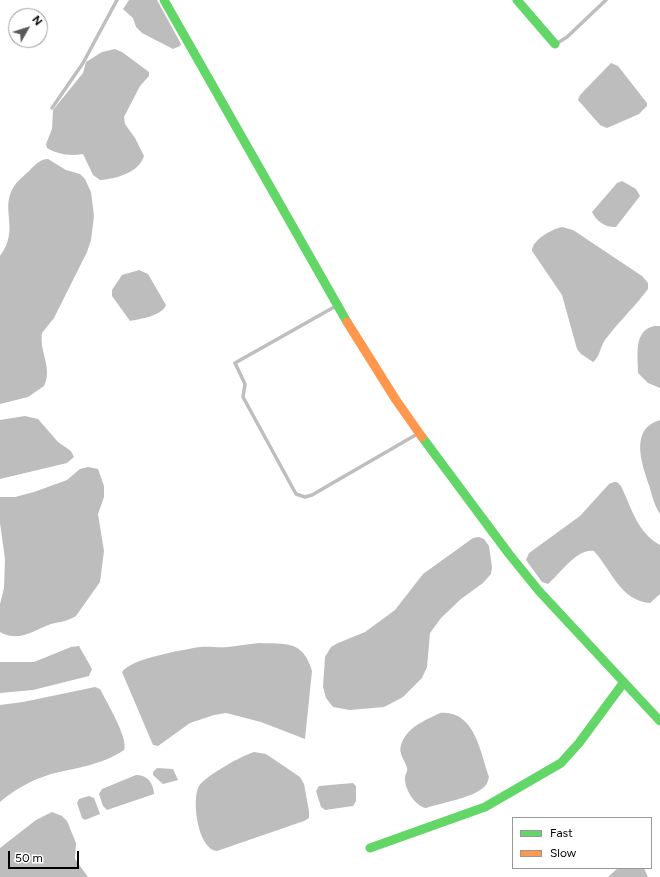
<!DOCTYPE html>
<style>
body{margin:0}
#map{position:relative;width:660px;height:877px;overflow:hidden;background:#fff;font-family:Figtree,sans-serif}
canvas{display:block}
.legend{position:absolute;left:512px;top:817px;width:140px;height:52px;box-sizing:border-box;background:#fff;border:1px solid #999;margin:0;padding:5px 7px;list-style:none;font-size:12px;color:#000}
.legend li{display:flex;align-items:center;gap:8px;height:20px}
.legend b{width:20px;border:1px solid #999}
.north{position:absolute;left:8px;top:8px;width:40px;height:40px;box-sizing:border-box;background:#fff;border:1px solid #999;border-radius:50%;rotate:51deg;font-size:11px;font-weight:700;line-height:16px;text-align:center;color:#000}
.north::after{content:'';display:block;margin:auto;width:14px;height:18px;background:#595959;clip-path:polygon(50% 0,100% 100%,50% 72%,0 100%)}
.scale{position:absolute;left:8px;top:851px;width:71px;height:18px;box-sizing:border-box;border:2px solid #000;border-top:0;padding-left:5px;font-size:12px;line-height:14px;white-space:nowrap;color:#000;-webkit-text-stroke:3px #fff;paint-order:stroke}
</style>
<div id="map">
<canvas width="660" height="877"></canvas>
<ul class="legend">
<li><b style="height:5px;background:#63d668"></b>Fast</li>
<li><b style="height:5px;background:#ff974d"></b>Slow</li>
</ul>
<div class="north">N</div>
<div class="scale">50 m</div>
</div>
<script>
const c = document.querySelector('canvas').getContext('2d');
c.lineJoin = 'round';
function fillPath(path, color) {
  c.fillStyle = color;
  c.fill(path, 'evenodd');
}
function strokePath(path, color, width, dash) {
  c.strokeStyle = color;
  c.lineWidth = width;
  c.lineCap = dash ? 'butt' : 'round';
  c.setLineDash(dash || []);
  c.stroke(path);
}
const water = new Path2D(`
 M129 0H157L181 44 180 46 173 49 142 33 136 27 133 18 123 9Z
 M115 49 122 52 149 72V76L140 86 124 117 125 124 135 138 144 156C139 173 115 179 100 180L93 175 83 154C70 156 59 155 47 148L46 144 52 129 53 110 83 73 86 62 102 52Z
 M611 63 618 66 647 103V106L639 114 607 128 600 125 578 100 580 95Z
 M48 159 66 170 80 174 85 179 91 192 94 216 91 240 87 252 54 318 42 333C39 352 53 368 44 386L28 397 0 404V256C20 229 0 210 13 188 17 181 24 176 30 170 35 165 40 159 48 159Z
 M622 181 636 189 640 196 616 227C606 228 596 221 592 212L617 183Z
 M562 227 573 230 642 276 648 283V289C635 307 618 322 605 340 600 347 600 357 593 362L581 354 577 349 562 295 532 251C532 240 552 229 562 227Z
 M139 270 148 274 166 305C162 316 140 319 130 321L112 296V290L122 275Z
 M654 326H660V388L648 383 638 373C638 356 633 331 654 326Z
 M25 416 38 419 58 442 71 451 74 457 67 463 0 479V420Z
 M660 420V514C654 505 652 495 649 485 642 464 629 429 660 420Z
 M88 467 98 469 104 486V497L98 514 104 551 100 582 76 616C68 621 60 622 51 624 34 630 19 643 0 632V604L4 588 5 559 0 523V497H15L34 492 67 480 80 469Z
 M614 482H617L621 486C632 509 637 532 660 545V594L650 603C621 601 611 570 594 551 577 548 560 574 548 584L542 582 526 560 529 553 580 516 609 484Z
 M479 537 484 539 489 546 492 567 491 574 483 583 461 599 441 618 430 633 427 667 422 678 403 697 384 707 350 710 333 707 326 698 323 687 325 657 331 647 338 643 365 632 395 610 423 574 473 538Z
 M259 643C286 644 303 640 312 671L305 739 261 722 226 713 214 715 190 723 158 746 153 745 122 672C132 658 183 650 200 647 210 646 219 648 228 647 238 646 248 644 259 643Z
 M79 646 92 669 89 676 33 690 0 693V662H34L71 647Z
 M95 687 100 689C106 701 129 739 124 750 102 765 76 768 51 774 32 780 15 789 0 802V705L23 702Z
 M440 713C475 710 480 752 489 777 488 781 487 785 483 788 471 798 441 803 426 808 415 806 404 789 405 777 405 774 408 772 407 768 405 760 398 754 401 745 407 727 424 721 440 713Z
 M254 752 266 754 300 777 304 784 309 811V818L304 821 217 851C198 850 191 800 199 786 207 775 241 756 254 752Z
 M157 768 173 769 178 780 163 784 153 775V772Z
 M136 775C146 774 154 783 154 794L107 810 103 806 99 794 102 789Z
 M353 783 356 786V801L353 806 325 810 321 807 316 791 319 786Z
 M89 796 94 798 100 814 85 820 82 818 77 803 79 799Z
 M52 812 62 816 67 821 76 843 75 859 88 877H0V848L36 820Z
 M618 868H644L648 877H608Z`);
const lane = new Path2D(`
 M556 44 567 37 606 0
 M52 108 83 63 117 0
 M336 306 235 363 245 384 243 397 296 494 305 497 312 495 419 433`);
const fast = new Path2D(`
 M164 0 347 322
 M517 0 555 44
 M422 437 509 554 539 591 660 721
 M370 848 485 807 561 763 579 743 624 682`);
const slow = new Path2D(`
 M347 322 396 400 422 437`);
fillPath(water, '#bdbdbd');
strokePath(lane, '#bebebe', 3.5);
strokePath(fast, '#63d668', 9);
strokePath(slow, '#ff974d', 9);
</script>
